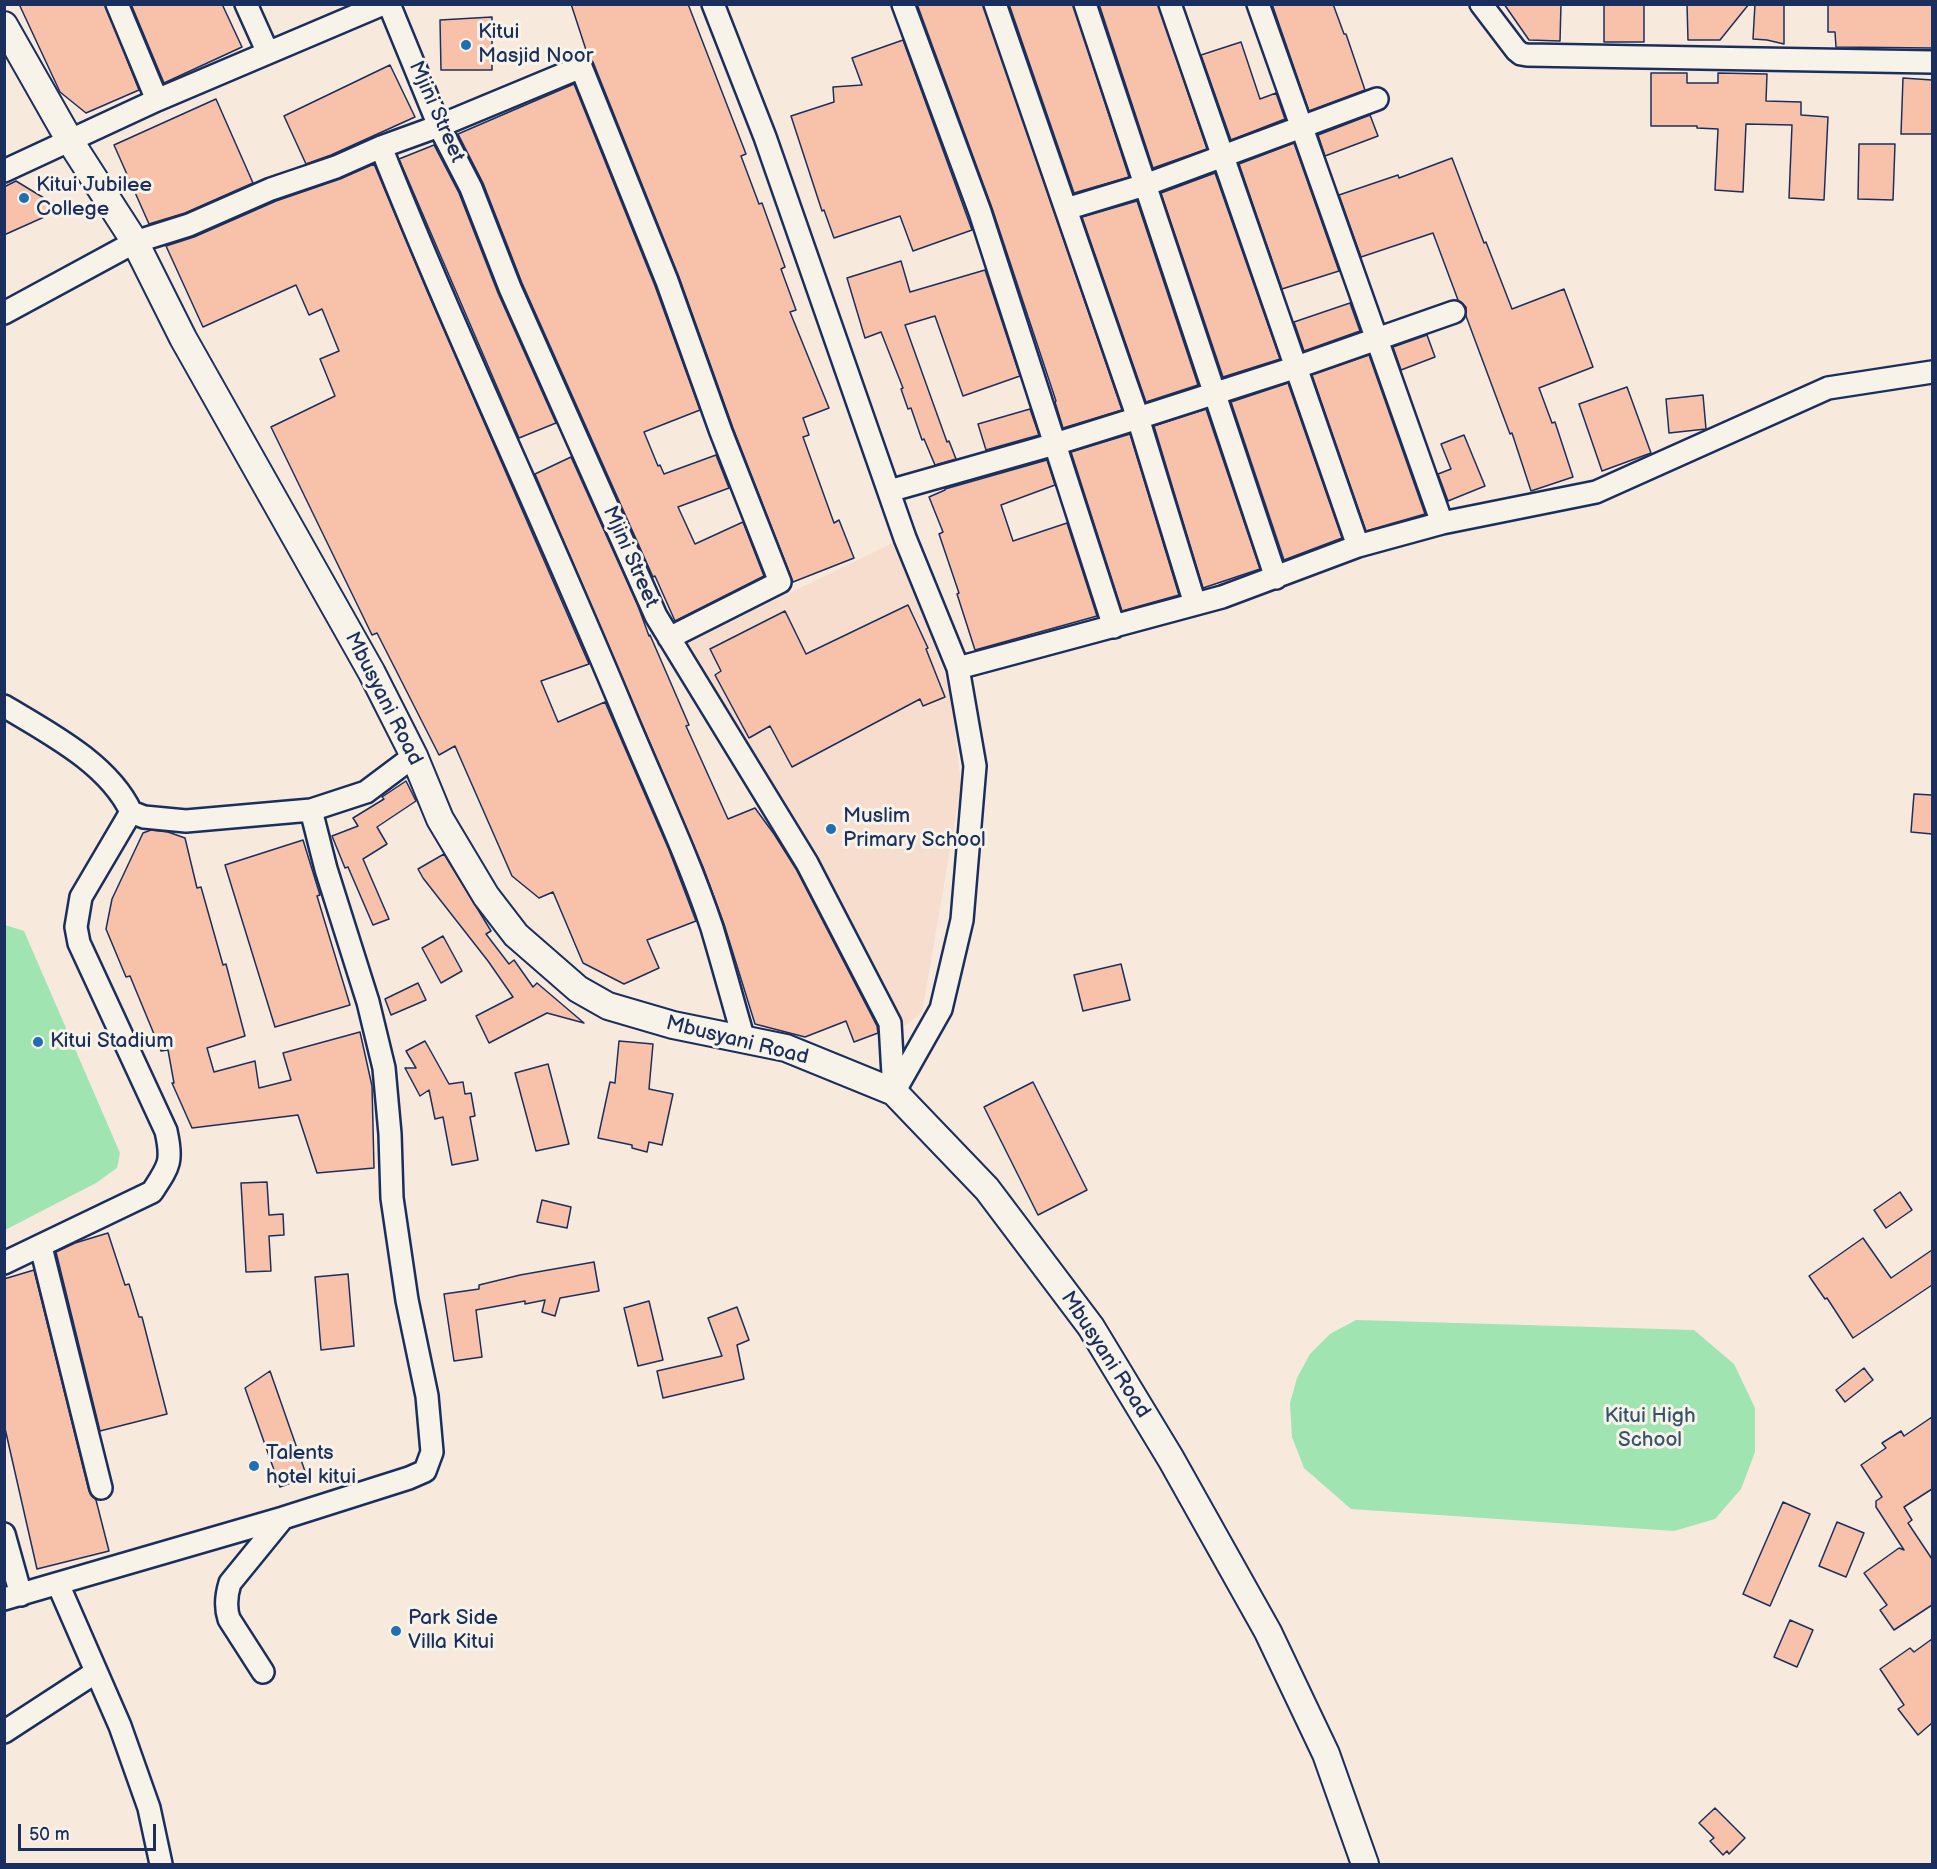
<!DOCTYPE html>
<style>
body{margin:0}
#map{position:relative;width:1937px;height:1869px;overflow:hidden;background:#f7e9dc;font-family:"Balsamiq Sans",sans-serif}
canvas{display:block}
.frame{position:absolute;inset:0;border:6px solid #1b2f5e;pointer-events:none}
.scale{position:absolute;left:18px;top:1824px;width:138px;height:27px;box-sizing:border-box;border:3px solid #1b2f5e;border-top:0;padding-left:8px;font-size:18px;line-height:21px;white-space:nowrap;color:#1b2f5e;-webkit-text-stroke:4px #f7f3e8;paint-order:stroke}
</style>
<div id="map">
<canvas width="1937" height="1869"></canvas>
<div class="frame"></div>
<div class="scale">50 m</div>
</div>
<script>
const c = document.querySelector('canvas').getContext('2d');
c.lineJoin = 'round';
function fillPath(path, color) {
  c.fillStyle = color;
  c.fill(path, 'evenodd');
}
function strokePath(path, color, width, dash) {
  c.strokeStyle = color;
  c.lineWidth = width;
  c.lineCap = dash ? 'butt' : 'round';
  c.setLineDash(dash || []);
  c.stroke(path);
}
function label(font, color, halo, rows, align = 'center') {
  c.font = font + ' "Balsamiq Sans",sans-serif';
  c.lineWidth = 6;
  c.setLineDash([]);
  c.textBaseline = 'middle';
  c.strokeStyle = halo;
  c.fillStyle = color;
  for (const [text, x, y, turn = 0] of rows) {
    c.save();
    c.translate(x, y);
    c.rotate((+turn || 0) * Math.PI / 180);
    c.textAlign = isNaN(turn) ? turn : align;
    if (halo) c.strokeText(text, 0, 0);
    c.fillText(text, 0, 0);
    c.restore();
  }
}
const built = new Path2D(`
 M895 542 950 688 961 785 922 1013 903 1027 684 644Z`);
const green = new Path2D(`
 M5 925 24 931 120 1153 117 1168 96 1183 5 1230Z
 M1356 1320 1694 1330 1734 1364 1755 1408V1452L1741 1489 1715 1519 1674 1531 1351 1509 1304 1468 1292 1437 1290 1403 1297 1378 1310 1354 1330 1334Z`);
const building = new Path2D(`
 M19 4H105L139 90 86 113 60 92Z
 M131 4H222L242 47 164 83Z
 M571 4H688L746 154 741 156 759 204 762 203 785 267 781 269 796 310 790 312 829 408 803 418 809 435 803 437 834 523 839 520 854 558 793 582 733 428 679 277 593 62 588 56Z
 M917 4H983L1122 410 1063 428 1055 402 1056 401 992 208Z
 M1009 4H1073L1129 177 1074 193Z
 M1099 4H1158L1207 149 1153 168Z
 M1272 4H1333L1344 34H1346L1365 90 1309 111Z
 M1504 4H1561L1560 41 1529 40Z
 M1604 4H1644V42H1604Z
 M1687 4H1749L1720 40H1688Z
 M1755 4H1784V44L1767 40 1753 39Z
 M1828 4H1932V48L1836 47 1835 32H1828Z
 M492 17V70H441L440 20Z
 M903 40 972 230 913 251 900 216 834 238 824 210 822 211 791 116 834 102 833 87 862 85 852 58Z
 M1241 42 1260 99 1276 93 1285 119 1231 140 1201 55Z
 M390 65 415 117 331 155 306 164 284 116Z
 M1651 73H1687V83H1718V73L1767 74 1766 101 1801 102V115L1828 117 1824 200 1789 198 1792 125 1746 124 1743 192 1715 190 1718 129 1697 128V126H1651Z
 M1903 78 1932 80V134H1901Z
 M574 84 655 286 700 410 644 432 658 466 660 465 664 474 716 455 729 488 678 507 695 544 743 522 764 576 675 621 655 576 653 577 522 283 483 183 458 134Z
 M216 99 253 183 185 213 149 224 114 145Z
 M1370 115 1378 136 1325 156 1318 135Z
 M1294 143 1339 271 1282 289 1239 164Z
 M1859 144H1895L1893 200 1858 199Z
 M434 145 459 193 498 293 556 423 519 438 399 159Z
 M1452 158 1484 243 1486 242 1512 309 1564 289 1593 367 1539 388 1552 423 1555 422 1573 477 1531 491 1512 433 1510 434 1466 316V307L1458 300 1433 233 1361 257 1339 195 1398 175 1399 178Z
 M374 164 428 293 589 664 541 681 558 722 605 702 669 850 696 921 647 940 659 968 624 984 583 963 553 892 539 898 512 876 455 746 439 755 377 633 372 635 271 427 335 396 320 359 339 351 322 309 309 315 296 285 203 327 166 246 194 237 276 201 340 179Z
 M1215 173 1280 359 1223 377 1161 193Z
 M16 181 62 209 4 235V187Z
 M1137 201 1198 385 1146 402 1082 217Z
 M901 261 910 292 985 270 1020 376 963 396 935 316 905 325 947 442 949 441 956 459 935 465 924 439 922 440 911 408 908 409 901 389 903 388 881 332 865 338 847 278Z
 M1350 303 1360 331 1304 351 1294 322Z
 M1427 335 1435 357 1401 370 1393 347Z
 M1369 355 1425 514 1366 531 1312 375Z
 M1288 383 1342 538 1284 560 1231 402Z
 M1627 387 1651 453 1602 471 1579 404Z
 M1703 395 1706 429 1669 433 1666 399Z
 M1030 409 1039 435 986 450 978 424Z
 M1206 409 1260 569 1203 588 1154 426Z
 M1130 434 1179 595 1122 611 1071 452Z
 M1464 435 1485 486 1448 501 1438 474 1451 469 1441 444Z
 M571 457 638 606 649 636 650 635 689 725 686 726 728 819 755 808 774 834 796 869 877 1026 878 1033 854 1042 846 1021 805 1037 755 1024 724 924 703 867 535 474Z
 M1047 460 1055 485 1001 505 1013 541 1067 523 1097 616 975 650 957 594 959 593 939 534 943 532 929 497 945 490V489Z
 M908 605 928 648 926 649 945 697 923 706 920 699 792 767 770 726 749 738 715 675 721 671 710 649 785 611 806 654Z
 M406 781 416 801 377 827 387 844 363 859 389 919 373 925 348 867 345 868 332 836 358 826 353 818 384 799 382 797Z
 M1914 794 1932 795V834L1911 832Z
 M151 830 168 832 185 838 197 888 201 887 223 965 226 964 245 1036 207 1048 214 1072 255 1061 259 1088 291 1080 283 1053 360 1032 372 1086 374 1168 317 1173 298 1115 192 1128 172 1083H174L168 1050 161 1051 130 976 126 977 106 929 112 899 143 833Z
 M303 840 320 895 317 896 350 1005 275 1027 225 865Z
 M444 854 491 931 486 934 509 964 514 960 533 987 537 983 584 1023 547 1013 489 1043 476 1016 513 997 488 961 423 878 418 869Z
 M443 936 462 971 441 983 422 948Z
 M1121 964 1130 1000 1083 1011 1074 975Z
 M418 983 426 1000 391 1015 385 999Z
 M425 1041 449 1084 463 1082 465 1094 471 1093 475 1116 470 1117 478 1160 452 1165 443 1117 435 1119 429 1090 420 1096 405 1068H416L406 1051Z
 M619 1041 653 1044 649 1089 673 1094 662 1145 649 1142 647 1152 632 1148V1145L598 1138 610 1082 615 1083Z
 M548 1064 569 1144 536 1151 515 1073Z
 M1033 1082 1087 1190 1038 1215 984 1107Z
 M267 1182 269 1215 283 1214 284 1235 269 1236 271 1271 246 1272 241 1183Z
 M1900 1192 1912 1210 1886 1228 1874 1210Z
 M542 1200 571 1207 567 1228 537 1222Z
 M108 1233 125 1285 129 1284 139 1317H142L167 1414 100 1431 56 1252 75 1243Z
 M1863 1238 1891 1278 1932 1250V1285L1853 1338 1827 1298 1825 1299 1809 1276Z
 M594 1262 599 1291 560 1298 555 1316 542 1312 545 1300 525 1304V1301L476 1310 482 1357 454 1361 444 1294 479 1289V1285L520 1275Z
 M34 1270 89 1491 96 1500 109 1551 37 1569 4 1424V1279Z
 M348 1274 354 1346 321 1350 315 1277Z
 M649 1301 663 1360 638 1366 624 1308Z
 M737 1307 749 1340 737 1345 744 1379 663 1398 657 1371 722 1356 708 1318Z
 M1864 1368 1873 1380 1845 1402 1836 1390Z
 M270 1371 307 1477 280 1487 245 1388Z
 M1932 1417V1489L1904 1507 1912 1520 1908 1523 1932 1559V1605L1894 1630 1880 1610 1887 1605 1864 1573 1899 1548 1904 1550 1876 1507V1501L1882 1497 1861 1465 1886 1448 1882 1443 1901 1431 1904 1436Z
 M1783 1502 1810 1514 1770 1606 1743 1594Z
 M1837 1522 1864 1533 1846 1577 1819 1566Z
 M1790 1620 1813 1630 1797 1667 1774 1657Z
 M1932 1639V1723L1918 1735 1898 1709 1904 1705 1880 1669 1910 1648 1914 1652Z
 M1715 1808 1745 1838 1729 1854 1727 1851 1723 1855 1710 1841 1714 1838 1699 1823Z`);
const minor = new Path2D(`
 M117 4 157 100
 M246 4 268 53
 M389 4 439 126 471 188 510 288 656 616 807 863 890 1023 894 1092
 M713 4 765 137 905 538 958 668 975 766 962 920 941 1009 894 1092
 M903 4 980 212 1114 627
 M995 4 1138 418 1195 604
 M1085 4 1276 578
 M1170 4 1358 546
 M1258 4 1442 523
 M1481 4 1516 50 1521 54 1527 55 1932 62
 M381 147C456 336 544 520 622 708 652 781 687 853 712 928 723 965 733 1002 744 1040
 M4 171 157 100 383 4
 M1066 209 1145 185 1377 99
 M4 313 135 242 189 225 271 189 336 167 381 147 439 126 581 67 667 281 721 432 780 582 669 638
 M889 491 1055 444 1138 418 1297 367 1454 312
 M958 668 1222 597 1358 546 1442 523 1596 492 1828 388 1932 372
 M4 706C49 733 109 764 131 812L144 817 186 821 311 810 366 792 414 756
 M41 1247 101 1488
 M4 1263 152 1192C169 1166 173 1162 166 1131L79 943 76 927 81 897 131 812
 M4 1534 21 1595
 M58 1584 120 1726 149 1808 161 1864
 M4 1599 283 1518 409 1478 425 1471 432 1452 427 1396 407 1300 392 1198 390 1134 384 1068 368 1002 326 869 311 810
 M263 1672 229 1619C225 1607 226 1596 230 1583L283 1518
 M4 1732 96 1672`);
const tertiary = new Path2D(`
 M4 25 70 141 135 242 183 338 372 673 414 756 440 819 486 896 516 935 578 989 608 1006 673 1025 786 1048 894 1092 987 1189 1091 1327 1171 1459 1268 1632 1326 1754 1365 1864`);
const markers = [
 [466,45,6,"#1f6fb2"],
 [24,198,6,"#1f6fb2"],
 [831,829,6,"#1f6fb2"],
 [38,1042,6,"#1f6fb2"],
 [254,1466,6,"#1f6fb2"],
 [396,1631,6,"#1f6fb2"]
];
const poiNames = [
 ["Kitui",478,33],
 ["Masjid Noor",478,57],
 ["Kitui Jubilee",36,186],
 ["College",36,210],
 ["Muslim",843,817],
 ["Primary School",843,841],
 ["Kitui Stadium",50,1042],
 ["Talents",266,1454],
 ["hotel kitui",266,1478],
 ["Park Side",408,1619],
 ["Villa Kitui",408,1643]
];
const streetNames = [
 ["Mjini Street",436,112,66],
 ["Mjini Street",630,557,66],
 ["Mbusyani Road",383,699,63],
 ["Mbusyani Road",737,1041,14],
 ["Mbusyani Road",1105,1355,57]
];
const parkNames = [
 ["Kitui High",1650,1417],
 ["School",1650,1441]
];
fillPath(built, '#f7ddcd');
fillPath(green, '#9fe4b1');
fillPath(building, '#f8c2aa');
strokePath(building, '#1b2f5e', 1.5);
strokePath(minor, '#1b2f5e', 26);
strokePath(tertiary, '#1b2f5e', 30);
strokePath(minor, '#f7f3e8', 21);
strokePath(tertiary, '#f7f3e8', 26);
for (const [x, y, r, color] of markers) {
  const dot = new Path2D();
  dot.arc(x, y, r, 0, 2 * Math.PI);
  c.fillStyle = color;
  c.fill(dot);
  strokePath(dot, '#f7f3e8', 2);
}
label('21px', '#1b2f5e', '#f7f3e8', poiNames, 'left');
label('21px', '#1b2f5e', '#f7f3e8', streetNames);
label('21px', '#35536f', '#f7f3e8', parkNames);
</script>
